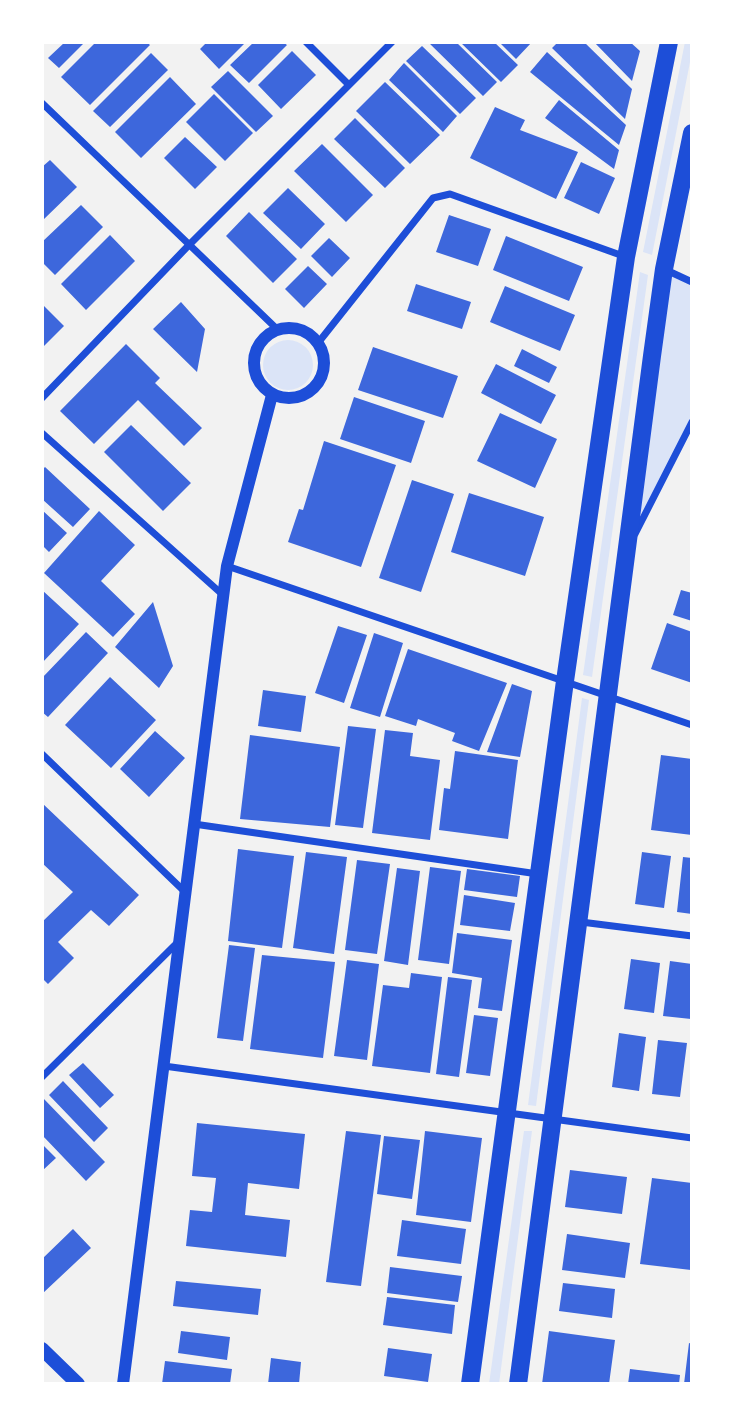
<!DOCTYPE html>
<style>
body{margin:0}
#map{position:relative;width:734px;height:1426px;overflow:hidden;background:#f2f2f2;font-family:"DM Sans",sans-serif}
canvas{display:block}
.frame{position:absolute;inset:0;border:44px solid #fff;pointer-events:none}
</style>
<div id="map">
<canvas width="734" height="1426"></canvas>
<div class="frame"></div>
</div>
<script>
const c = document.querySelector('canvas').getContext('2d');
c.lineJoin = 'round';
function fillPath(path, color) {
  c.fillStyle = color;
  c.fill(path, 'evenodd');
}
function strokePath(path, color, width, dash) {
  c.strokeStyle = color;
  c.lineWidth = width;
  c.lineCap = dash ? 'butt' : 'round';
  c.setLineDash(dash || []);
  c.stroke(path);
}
const green = new Path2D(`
 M685 42H692V52L652 255 643 252Z
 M664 269 692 282V422L627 550Z
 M640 272 648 275 592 677 583 675Z
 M263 365a25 25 0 1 1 50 0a25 25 0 1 1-50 0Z
 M582 698 589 700 536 1106 528 1105Z
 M524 1131H532L499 1384H489Z`);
const building = new Path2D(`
 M65 42H85L59 68 48 58Z
 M96 42H147L150 45 90 105 61 77Z
 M207 42H246L219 69 200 49Z
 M254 42H283L287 45 249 83 230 65Z
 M428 42H456L497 82 483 96Z
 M460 42H494L518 65 501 82Z
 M499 42H532L516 59Z
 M558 42H584L632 89 625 119 552 48Z
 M594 42H630L640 51 632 81Z
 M422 46 476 98 460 114 406 61Z
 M292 51 316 75 281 109 258 85Z
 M547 52 626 125 619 145 530 72Z
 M151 53 168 70 110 127 93 111Z
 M404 63 457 116 443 132 389 80Z
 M228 71 273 116 256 132 211 87Z
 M170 77 196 104 141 158 115 132Z
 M385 82 440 135 410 164 356 111Z
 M214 94 253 133 225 161 186 122Z
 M559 100 619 150 614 169 545 118Z
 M495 107 525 120 520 130 578 152 556 199 470 158Z
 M355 118 405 168 385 188 334 139Z
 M185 137 217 167 195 189 164 158Z
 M322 144 373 195 346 222 294 171Z
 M50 160 77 187 42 221V167Z
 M581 162 615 178 599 214 564 198Z
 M288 188 325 224 301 249 263 213Z
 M81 205 103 227 55 275 42 262V242Z
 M249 212 297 259 273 283 226 236Z
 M449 215 491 229 478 266 436 252Z
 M110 235 135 261 86 310 61 284Z
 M506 236 583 267 569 301 493 270Z
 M329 238 350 258 332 277 311 256Z
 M308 266 327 284 304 308 285 289Z
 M416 284 471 302 462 329 407 311Z
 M505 286 575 315 560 351 490 322Z
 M181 302 205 329 197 372 153 329Z
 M42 304 64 326 42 348Z
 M126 344 160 378 155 383 202 428 184 446 138 400 94 444 60 411Z
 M373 347 458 376 443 418 358 390Z
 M522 349 557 367 549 383 514 366Z
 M496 364 556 395 541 424 481 393Z
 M354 397 425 421 411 463 340 439Z
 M500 413 557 439 535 488 477 461Z
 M131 425 191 483 163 511 104 452Z
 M324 441 396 465 361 567 288 542 299 509 303 510Z
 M45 467 90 509 73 527 42 499V470Z
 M412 480 454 494 421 592 379 578Z
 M469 493 544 517 525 576 451 552Z
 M42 510 67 533 49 552 42 545Z
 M99 511 135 545 101 581 135 614 113 637 44 573Z
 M42 590 79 624 42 663Z
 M681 590 692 593V621L673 615Z
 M153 602 173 666 159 688 115 647Z
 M667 623 692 632V683L651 669Z
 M338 626 367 635 344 703 315 693Z
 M86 632 108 653 48 717 42 712V678Z
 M374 633 403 643 380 717 350 708Z
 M408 649 507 683 479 751 452 741 455 733 418 719 416 726 385 716Z
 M110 677 156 720 111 768 65 725Z
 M512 684 532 691 520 757 487 752Z
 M263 690 306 696 301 732 258 726Z
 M348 726 376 729 363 828 335 825Z
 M385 730 413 733 410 756 440 760 430 840 372 833Z
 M155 731 185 758 149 797 120 769Z
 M250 735 340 747 330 827 240 819Z
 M455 751 518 760 508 839 439 830 444 788 450 789Z
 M661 755 692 759V835L651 830Z
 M42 803 139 895 109 926 91 910 58 942 74 958 48 984 42 978V922L73 892 42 863Z
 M238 849 294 856 282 948 228 941Z
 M306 852 347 857 334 954 293 948Z
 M642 852 671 856 664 908 635 904Z
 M683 857 692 858V914L677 912Z
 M357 860 390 864 377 954 345 950Z
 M430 867 461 871 449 964 418 960Z
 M397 868 420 871 408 965 384 961Z
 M467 869 520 876 517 897 464 890Z
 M464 895 515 903 510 931 460 925Z
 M457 933 512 940 502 1011 478 1008 482 978 452 973Z
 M229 945 255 948 243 1041 217 1038Z
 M262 955 335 962 323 1058 250 1049Z
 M631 959 660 963 654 1013 624 1009Z
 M347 960 379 964 367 1060 334 1056Z
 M670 961 692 964 691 1019 663 1016Z
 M411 973 442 977 430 1073 372 1066 383 985 409 988Z
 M448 977 472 980 459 1077 436 1074Z
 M474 1015 498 1018 490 1076 466 1073Z
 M619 1033 646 1037 639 1091 612 1087Z
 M658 1040 687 1043 680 1097 652 1094Z
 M83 1063 114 1095 100 1108 69 1075Z
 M63 1081 108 1128 94 1142 49 1095Z
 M43 1098 105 1162 86 1181 42 1135Z
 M197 1123 305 1134 299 1189 248 1183 245 1215 290 1220 286 1257 186 1246 190 1210 212 1212 216 1178 192 1176Z
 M346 1131 381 1135 361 1286 326 1282Z
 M425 1131 482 1138 471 1222 416 1215Z
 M384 1136 420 1140 412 1199 377 1194Z
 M42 1144 56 1158 42 1171Z
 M570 1170 627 1177 622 1214 565 1207Z
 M652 1178 692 1183 691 1270 640 1264Z
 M402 1220 466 1229 461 1264 397 1256Z
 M73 1229 91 1248 42 1294V1259Z
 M567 1234 630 1243 625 1278 562 1270Z
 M390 1267 462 1276 458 1302 387 1293Z
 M176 1281 261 1289 258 1315 173 1306Z
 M563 1283 615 1289 612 1318 559 1311Z
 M387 1297 455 1305 452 1334 383 1325Z
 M181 1331 230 1337 227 1360 178 1353Z
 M549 1331 615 1340 609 1384H542Z
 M689 1343 692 1344V1384H684Z
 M388 1348 432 1354 428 1382 384 1376Z
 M271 1358 301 1362 299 1384H268Z
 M165 1361 232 1369 230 1384H162Z
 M630 1369 680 1375 679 1384H628Z`);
const minor = new Path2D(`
 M306 42 349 85
 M42 103 278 330
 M664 269 692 282
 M318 343 433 198 450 194 626 257
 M42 398 188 246 392 42
 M42 433 223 595
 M635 534 692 422
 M227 566 692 725
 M42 754 185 892
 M194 824 538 874
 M581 922 692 936
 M164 1066 692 1138
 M42 1077 178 942`);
const tertiary = new Path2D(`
 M254 363a35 35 0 1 1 70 0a35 35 0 1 1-70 0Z
 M123 1384 227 566 272 395`);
const secondary = new Path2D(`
 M42 1349 78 1384`);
const primary = new Path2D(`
 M470 1384 565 681 626 257 669 42
 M518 1384 652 356 664 269 692 133`);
fillPath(green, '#dbe4f7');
fillPath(building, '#3d67dc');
strokePath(minor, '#1d4ed8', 7);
strokePath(tertiary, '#1d4ed8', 12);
strokePath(secondary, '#1d4ed8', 14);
strokePath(primary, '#1d4ed8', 18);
</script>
